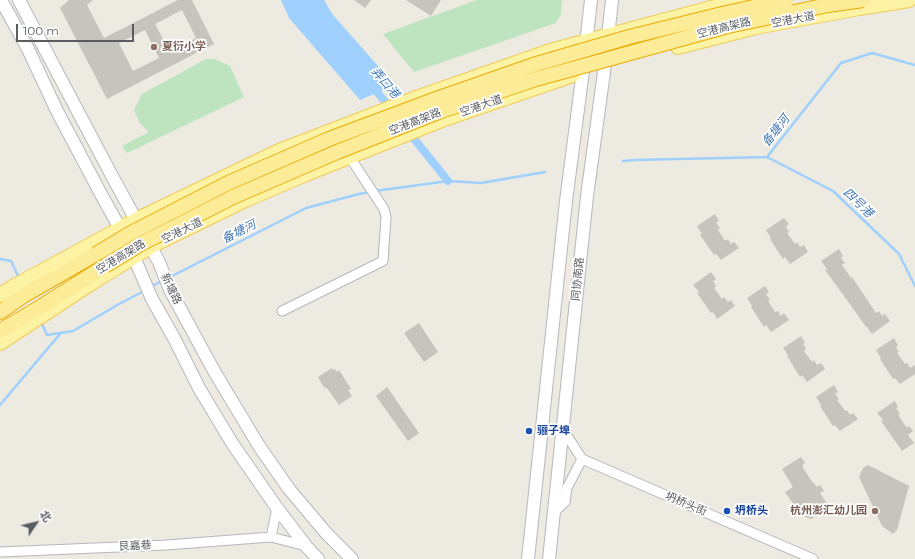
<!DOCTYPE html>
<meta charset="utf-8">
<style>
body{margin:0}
#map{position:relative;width:915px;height:559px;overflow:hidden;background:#eceae1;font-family:Montserrat,"Noto Sans SC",sans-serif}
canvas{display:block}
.north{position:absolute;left:16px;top:503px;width:40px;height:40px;-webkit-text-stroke:3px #fff;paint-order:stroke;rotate:55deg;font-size:11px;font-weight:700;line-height:16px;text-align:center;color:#595d62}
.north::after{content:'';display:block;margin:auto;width:14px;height:18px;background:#595d62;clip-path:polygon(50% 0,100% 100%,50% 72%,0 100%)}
.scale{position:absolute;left:16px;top:24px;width:118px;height:18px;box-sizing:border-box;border:2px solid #595d62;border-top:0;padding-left:5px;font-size:12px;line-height:14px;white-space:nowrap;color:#595d62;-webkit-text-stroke:3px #fff;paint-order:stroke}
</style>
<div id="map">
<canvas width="915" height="559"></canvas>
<div class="north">北</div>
<div class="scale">100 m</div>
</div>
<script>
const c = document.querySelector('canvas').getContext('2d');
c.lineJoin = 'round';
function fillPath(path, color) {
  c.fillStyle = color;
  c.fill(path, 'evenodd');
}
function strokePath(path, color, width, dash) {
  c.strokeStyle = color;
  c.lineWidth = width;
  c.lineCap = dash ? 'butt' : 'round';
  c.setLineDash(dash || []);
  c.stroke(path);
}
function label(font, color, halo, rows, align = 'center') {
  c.font = font + ' Montserrat,"Noto Sans SC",sans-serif';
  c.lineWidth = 3.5;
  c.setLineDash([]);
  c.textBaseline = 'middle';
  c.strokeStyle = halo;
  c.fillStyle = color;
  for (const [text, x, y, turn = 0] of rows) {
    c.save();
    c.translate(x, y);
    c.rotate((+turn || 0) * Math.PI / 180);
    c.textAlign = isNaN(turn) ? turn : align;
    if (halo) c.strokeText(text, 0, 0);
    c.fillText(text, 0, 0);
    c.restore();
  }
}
const green = new Path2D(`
 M477 0H562L561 14 556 23 414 72 383 34Z
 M206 59H215L230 66 244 97 127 153 122 146 149 132 140 123 134 110 142 94Z`);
const water = new Path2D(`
 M281 0H324L333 15 395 85 360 100 289 18Z`);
const stream = new Path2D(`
 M767 157 841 63 872 53 915 65
 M623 161 635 160 767 157 833 191 899 254 915 286
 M375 191 448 181 481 183 545 172
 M0 259 11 261 19 278
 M168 278 306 208 359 194 370 192
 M150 287 162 281
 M41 322 47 335 73 331 119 304 144 291
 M0 405 60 334`);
const canal = new Path2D(`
 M371 85 392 110
 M407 130 448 181`);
const building = new Path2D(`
 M69 0H93L87 5 104 38 178 0H192L214 44 107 99 60 8ZM182 10 196 38 170 52 155 24ZM145 30 159 58 133 71 119 43Z
 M354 0H371L365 8Z
 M406 0H441L431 16Z
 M715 214 719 221 716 223 720 228 718 230 725 241 728 239 731 244 734 242 739 248 721 260 716 254 714 255 700 235 702 234 697 226Z
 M784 218 789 224 786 226 789 232 787 233 795 244 797 242 800 247 804 245 808 252 790 264 785 257 783 259 770 239 771 238 766 230Z
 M839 249 843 256 841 258 845 263 842 265 851 278 852 277 876 313 879 311 882 316 885 314 890 321 872 334 867 327H866L852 307 825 270 827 269 821 261Z
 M711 272 716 279 713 281 716 286 714 288 722 299 724 297 728 302 731 300 735 306 717 319 713 312 711 313 697 293 699 292 693 285Z
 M765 286 769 292 766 294 770 300 768 301 775 312 778 311 781 316 784 313 789 320 771 332 766 325 764 327 751 307 752 306 747 298Z
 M419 323 438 352 424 362 404 333Z
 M801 336 805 342 803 344 806 349 804 351 812 362 814 360 817 365 821 363 825 369 807 382 802 375 800 377 787 356 788 355 783 348Z
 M894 338 898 345 896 347 899 352 897 353 905 364 907 363 910 368 915 365V374L900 384 895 378 893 379 880 359 881 358 876 350Z
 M332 368 333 370 335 369 337 372 339 370 351 389 348 390 352 396 339 405 327 388H326L323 386 318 377Z
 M834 385 838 392 835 394 839 399 837 400 845 411 847 410 850 415 853 413 858 419 840 431 835 425 833 426 820 406 821 405 816 397Z
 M387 387 419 433 408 441 376 396Z
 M895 401 898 407 896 408 900 414 898 415 907 428 909 426 913 431 908 435 914 443 902 451 881 421 883 420 877 413Z
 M801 457 805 463 802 466 805 471 813 483V482L817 487 820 485 824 491 820 493 826 502 825 510 811 519 801 515 785 492 793 487 782 469Z
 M868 465 909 486 897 530 893 534 882 526 859 477 863 468Z`);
const minor = new Path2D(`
 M282 311 383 261 386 217 384 209 349 156
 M562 428 582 459 813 559
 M553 513 565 502 567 488 582 459
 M271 537 277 508
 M0 552 166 545 271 537 306 546`);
const secondary = new Path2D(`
 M1 0 28 49 57 111 102 196 127 241 152 299 174 338 199 388 232 443 277 508 306 546 318 559
 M19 0 112 176 159 262 170 290 214 371 259 446 289 489 327 534 352 559
 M528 559 566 201 583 71 591 0
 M549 559 587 196 605 65 612 0`);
const primary = new Path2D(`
 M678 47 756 27 859 8 909 0
 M0 295 13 287 138 219 279 151 419 97 550 51 741 0
 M0 343 93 282 135 256 153 245 243 201 306 174 439 121 573 75`);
const trunk = new Path2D(`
 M0 312 23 296 96 254
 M0 331 42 306 105 266`);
const trunkBridge = new Path2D(`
 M96 254 131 233 228 183 329 139 436 99 533 65 629 37 726 13 787 0
 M105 266 139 245 233 197 337 152 441 111 536 79 728 26 828 5 863 0`);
const markers = [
 [154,47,4,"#8d6e63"],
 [529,431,4,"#1a4fb4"],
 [727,511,4,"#1a4fb4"],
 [875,511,4,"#8d6e63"]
];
const streetNames = [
 ["空港大道",793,20,-11],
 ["空港高架路",724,28,-14],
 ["空港大道",481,106,-19],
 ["空港高架路",415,122,-21],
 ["空港大道",182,231,-26],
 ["空港高架路",121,257,-31],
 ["同协南路",578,279,-84],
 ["新塘路",171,289,65],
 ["坍桥头街",686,504,23],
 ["艮嘉巷",135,546,-3]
];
const educationNames = [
 ["夏衍小学",162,47],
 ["杭州澎汇幼儿园",867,511,"right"]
];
const transitNames = [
 ["骊子埠",537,431],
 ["坍桥头",735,511]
];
const waterNames = [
 ["弄口港",385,83,50],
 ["备塘河",776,131,-52],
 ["四号港",858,203,44],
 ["备塘河",239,232,-27]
];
fillPath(green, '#bde4bf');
fillPath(water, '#a0d0fd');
strokePath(stream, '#a0d0fd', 2.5);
strokePath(canal, '#a0d0fd', 8);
fillPath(building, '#c7c4be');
strokePath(minor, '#b4b7bb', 11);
strokePath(secondary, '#b5b8bd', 14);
strokePath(primary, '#efcb58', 16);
strokePath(trunk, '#e9ac04', 16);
strokePath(minor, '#fff', 9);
strokePath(secondary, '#fff', 12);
strokePath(primary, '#fdf3a5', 14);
strokePath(trunk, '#fceb97', 14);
strokePath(trunkBridge, '#e9ac04', 16, []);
strokePath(trunkBridge, '#fceb97', 14);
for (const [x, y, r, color] of markers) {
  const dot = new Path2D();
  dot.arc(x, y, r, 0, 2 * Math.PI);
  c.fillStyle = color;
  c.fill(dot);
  strokePath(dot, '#fff', 1.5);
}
label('11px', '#595d62', '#fff', streetNames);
label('bold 11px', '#785e54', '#fff', educationNames, 'left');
label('bold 11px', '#164399', '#fff', transitNames, 'left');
label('italic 12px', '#4076b7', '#fff', waterNames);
</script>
